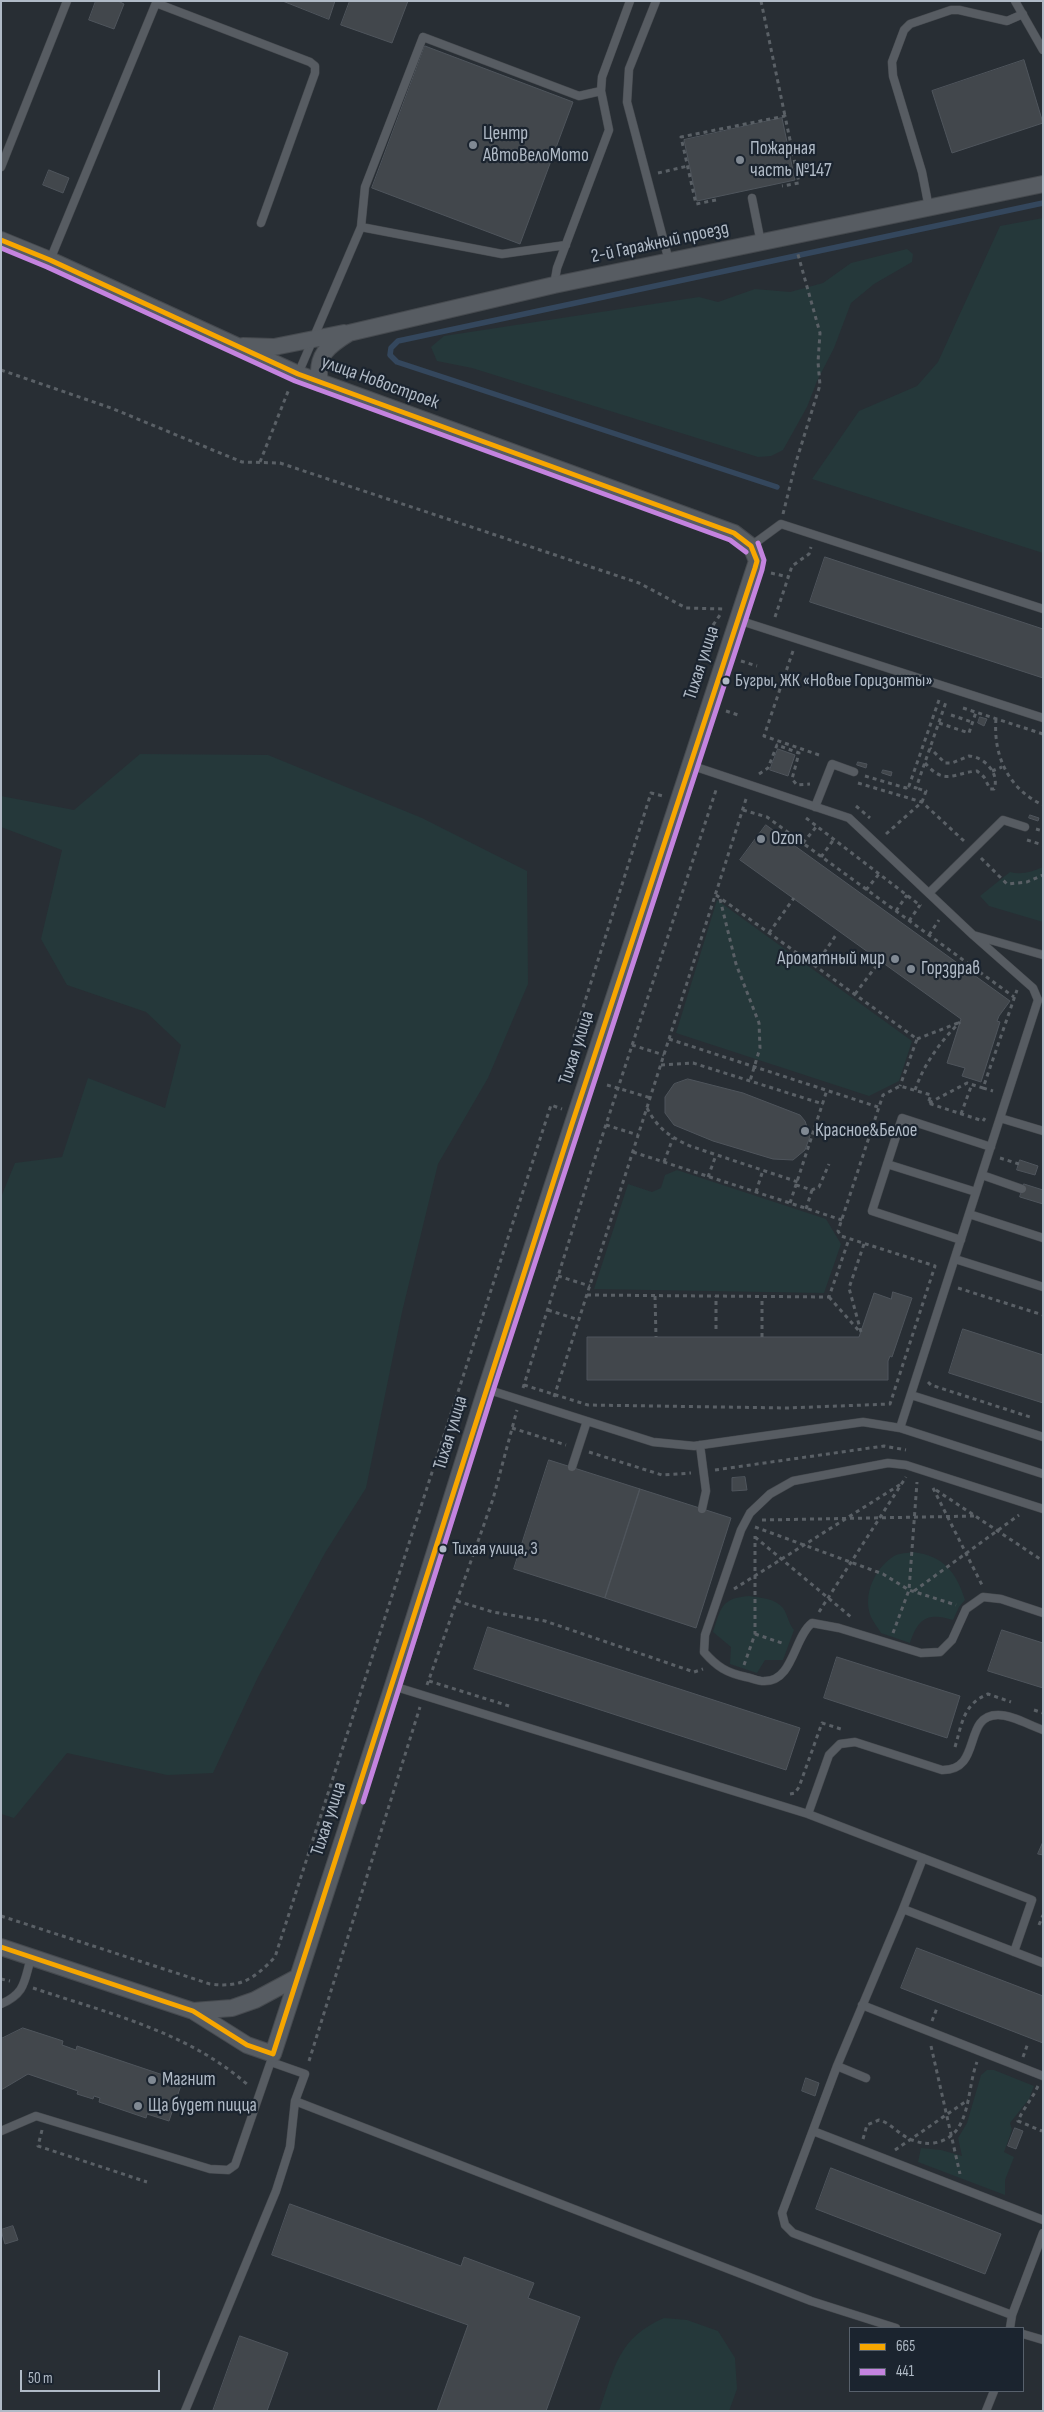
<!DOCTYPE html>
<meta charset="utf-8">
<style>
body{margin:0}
#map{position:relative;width:1044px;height:2412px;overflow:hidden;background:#282e34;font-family:"Sofia Sans Condensed",sans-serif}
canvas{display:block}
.frame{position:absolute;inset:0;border:2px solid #b0bac6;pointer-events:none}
.legend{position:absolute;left:849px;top:2327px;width:175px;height:65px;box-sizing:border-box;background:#1b242f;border:1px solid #57606b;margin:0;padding:6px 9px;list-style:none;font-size:15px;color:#b0bac6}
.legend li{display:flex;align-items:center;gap:10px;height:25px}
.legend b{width:25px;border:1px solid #57606b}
.scale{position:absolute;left:20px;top:2370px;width:140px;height:22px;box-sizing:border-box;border:2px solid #b0bac6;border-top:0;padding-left:6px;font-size:15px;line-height:18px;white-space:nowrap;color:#b0bac6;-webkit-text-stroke:4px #1b242f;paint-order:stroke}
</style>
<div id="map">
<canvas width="1044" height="2412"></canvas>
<div class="frame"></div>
<ul class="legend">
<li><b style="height:6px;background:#f7a600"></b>665</li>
<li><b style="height:6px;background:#c483df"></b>441</li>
</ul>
<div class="scale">50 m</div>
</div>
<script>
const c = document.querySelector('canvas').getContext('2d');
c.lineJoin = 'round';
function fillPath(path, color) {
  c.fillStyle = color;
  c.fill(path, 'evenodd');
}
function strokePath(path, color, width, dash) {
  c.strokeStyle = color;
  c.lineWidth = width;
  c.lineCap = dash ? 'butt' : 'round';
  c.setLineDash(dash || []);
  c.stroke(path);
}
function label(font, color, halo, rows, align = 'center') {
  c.font = font + ' "Sofia Sans Condensed",sans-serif';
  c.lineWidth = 4.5;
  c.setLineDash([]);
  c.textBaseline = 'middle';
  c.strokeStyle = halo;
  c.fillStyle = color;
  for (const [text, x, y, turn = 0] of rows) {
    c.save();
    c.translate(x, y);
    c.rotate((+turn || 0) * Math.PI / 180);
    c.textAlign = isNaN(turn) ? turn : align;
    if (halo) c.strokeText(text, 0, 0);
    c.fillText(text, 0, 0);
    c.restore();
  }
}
const green = new Path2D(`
 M1043 218V553L812 479 859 411 917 386 938 362 1000 226Z
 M907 249 913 254 912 262 874 284 851 303 834 348 817 381 807 407 783 450 771 456 758 457 472 368 437 361 431 347 444 336 699 297 718 302 755 289 790 292 823 283 851 263Z
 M140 754 268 755 422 818 527 871 528 984 488 1078 438 1164 402 1312 366 1488 325 1553 258 1677 213 1773 167 1775 67 1753 14 1818 1 1814V1197L15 1163 62 1157 88 1078 165 1108 181 1045 146 1012 67 985 41 939 62 850 1 827V796L74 810Z
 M1043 867V922L989 906 980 896 1010 872C1021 875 1032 872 1043 867Z
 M717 900 912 1041 899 1081 869 1096 676 1033Z
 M677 1170 826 1219 841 1244 824 1293 594 1289 628 1184 652 1192 661 1188 665 1175Z
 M913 1552C944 1556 956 1572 965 1600L959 1607 953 1620C928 1612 918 1618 910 1643L881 1633C878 1628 874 1623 871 1617 862 1595 875 1568 894 1556 899 1553 908 1553 913 1552Z
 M749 1596C760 1598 775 1598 783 1608 788 1615 788 1623 794 1630L783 1660H765L757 1673 730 1664 731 1647 713 1632C721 1608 721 1598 749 1596Z
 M987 2070H994L1034 2086 1029 2099 1010 2123 1012 2130 1004 2152 1014 2157 1005 2180V2195L918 2162 921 2148 941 2150 962 2156 958 2138 967 2123 981 2075Z
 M664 2318 687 2320 718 2331 735 2358 737 2389 729 2411H599C615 2367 618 2338 664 2318Z`);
const stream = new Path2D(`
 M777 487 397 362 390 355 391 348 398 341 1043 203`);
const building = new Path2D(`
 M96 1H118L124 4 114 29 89 20Z
 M283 1H335L329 19Z
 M350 1H408L392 43 341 25Z
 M425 46 573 102 520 244 372 188Z
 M1024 60 1043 123 952 153 932 91Z
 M782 118 795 180 697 201 684 140Z
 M49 170 69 178 63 193 43 185Z
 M825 557 1043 629V678L810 602Z
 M980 717 987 719 984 726 978 723Z
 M778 749 795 755 788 776 770 770Z
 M858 762 867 764 866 768 857 765Z
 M883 770 892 772 891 776 882 773Z
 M1030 815 1039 818 1038 821 1029 818Z
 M766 825 1010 1001 999 1016 997 1021 1000 1022 981 1082 962 1076 965 1068 947 1063 961 1019 740 860Z
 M688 1079 743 1093 800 1115 805 1121 810 1136 805 1150 793 1160 773 1159 713 1141 674 1125 665 1113V1097L674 1084Z
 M1020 1160 1038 1166 1035 1175 1017 1170Z
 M1024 1184 1043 1190V1204L1020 1197Z
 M893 1292 912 1298 892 1357 890 1356 888 1361V1380H587V1337H859L874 1293 891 1299Z
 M963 1329 1043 1355V1403L949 1373Z
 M549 1460 640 1489 605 1598 514 1569Z
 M745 1477 747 1490 732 1491V1478Z
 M640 1489 731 1518 696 1628 605 1598Z
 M488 1627 800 1728 786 1770 474 1669Z
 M1002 1630 1043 1643V1688L988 1671Z
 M837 1657 960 1696 947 1738 824 1698Z
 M1043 1842V1855L1038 1854Z
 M917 1948 1043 1996V2043L901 1988Z
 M23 2028 63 2041 62 2045 76 2050 77 2046 175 2079 173 2083 181 2085 169 2121 147 2114 146 2118 99 2102 100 2098 94 2096 93 2099 77 2094 78 2091 28 2074 1 2090V2039Z
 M806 2078 819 2083 815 2096 802 2091Z
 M1015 2128 1023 2131 1016 2149 1008 2146Z
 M831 2168 1001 2234 985 2274 816 2209Z
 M290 2204 461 2266 464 2257 534 2283 528 2298 580 2317 546 2411H437L468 2325 272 2255Z
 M13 2226 18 2240 5 2244 1 2230Z
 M240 2336 288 2353 267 2411H213Z`);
const path = new Path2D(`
 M761 1 785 116
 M658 173 688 166
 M716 200 696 204 681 137 785 116 799 183 782 186
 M1 370 111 408 242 462 280 463 639 583 686 608 724 609
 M260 462 289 389
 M783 514 796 462 820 385 818 362 820 333 797 251
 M771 573 788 577
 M775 617 792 566 809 554 811 547
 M793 651 764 736 822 756
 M741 661 757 666
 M691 685 711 628 720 615
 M939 700 909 786 916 788 946 702
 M963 708 1043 734
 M726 711 741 716
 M951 715 972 722
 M996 719C993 755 1008 789 1043 805
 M939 723 969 733 976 712
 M925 763C945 786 953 773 977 771L984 777 990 789H994C1000 774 985 757 969 756L952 763H945L930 748
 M992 771 1002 767
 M759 774 768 768 777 745 799 753 792 779 797 785 810 784
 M865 776 906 788 909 786
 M858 783 922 802 964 841
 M856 806 870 818
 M743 810 767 817 1014 997
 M806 818 921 906
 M1036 829 1043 831
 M886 834 922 802 926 791 916 788
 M1027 840 1043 845
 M803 843 817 826
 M821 857 834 839
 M981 858 1007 884 1027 882 1043 875
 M866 890 879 874
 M716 895 917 1039 900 1086
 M720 899 736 964 759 1023 760 1048 750 1081
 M896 911 907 895
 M909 921 920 905
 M769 933 794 898
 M929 935 939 920
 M815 966 836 935
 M855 994 880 961
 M669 1039 878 1107
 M917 1039 958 1023
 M583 1040 574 1036 651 793 663 796
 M632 1045 664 1055
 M661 1065 693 1063 823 1104
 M607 1085 651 1098
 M983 1088 993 1091
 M915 1090C924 1064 940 1042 960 1022
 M929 1103 967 1083 983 1088 1017 990
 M647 1108C658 1129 669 1136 690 1146L798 1182
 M961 1114 972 1084
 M606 1125 638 1135
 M633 1152 842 1220
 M1000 1158 1019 1164
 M664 1162 673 1138
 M708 1177 716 1155
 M796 1185 812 1190 819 1187 829 1164
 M756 1192 763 1170
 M790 1203 827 1090
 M806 1209 812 1190
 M558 1276 590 1286
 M958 1288 1043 1315
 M587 1295 829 1297 849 1239
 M655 1296 656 1337
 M829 1297 860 1332
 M548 1310 579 1320
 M716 1329V1296
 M861 1332 849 1288 864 1244
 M762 1337V1297
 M928 1382 931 1385 1030 1417
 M524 1385 588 1405 787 1408 890 1404 935 1266 841 1236 838 1231 883 1095 900 1086 931 1095 928 1103 983 1121 985 1118
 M523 1388 596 1155 717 787
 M554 1397 747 796
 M512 1428 566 1445
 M589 1452 662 1475 691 1473
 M715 1470 884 1446 906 1450
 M933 1488 982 1585
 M936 1490 1043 1561
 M762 1520 976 1516
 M755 1527 883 1574 909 1590 956 1605
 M755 1537 851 1617
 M734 1589 901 1484
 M914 1591 1019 1515
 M457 1601 493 1612 545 1621 694 1672 703 1669
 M819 1612 906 1477
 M893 1633 909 1590 917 1482
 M755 1634 785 1644
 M744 1665 755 1634V1536
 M429 1681 509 1706
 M427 1685 493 1499 517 1410
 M1034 1710 1043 1713
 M955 1747C962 1724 963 1704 988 1694L1011 1702
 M790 1794 795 1793 799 1787 822 1723 844 1730
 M1 1916 210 1984C241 1988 254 1979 275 1957L551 1105 562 1109
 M1039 1925 1043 1915
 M1 1979 10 1981
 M33 1988C107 2013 189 2032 249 2086
 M932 2021 937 2008
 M931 2046 960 2174
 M1023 2057 1028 2043
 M309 2061 420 1707
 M1038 2086C1032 2099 1023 2109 1018 2121L1042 2131
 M42 2130 38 2146 147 2182
 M863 2139 867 2125 879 2120C891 2123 899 2135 912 2140 920 2143 926 2144 934 2143 972 2137 966 2090 977 2062
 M895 2150 968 2100`);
const service = new Path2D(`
 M656 1 629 69 627 102 669 261
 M1015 1 1043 50
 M1 167 67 1
 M752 198 761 243
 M929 208 922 172 893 76 892 62 904 30 910 24 951 10H959L1007 21 1023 14
 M361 227 365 187 423 37 579 96 601 91
 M50 260 156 3 310 62 315 66V73L261 223
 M554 285 557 268 609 130 601 91 602 77 630 1
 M298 374 361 227 502 254 566 245
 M751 546 781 524 1043 609
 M738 620 1043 718
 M690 765 849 818 973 935 1043 955
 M815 807 832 764 854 772
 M929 893 1003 820 1025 827
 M1000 1118 1043 1131
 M887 1164 976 1192
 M982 1175 1022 1189
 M969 1214 1043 1238
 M961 1240 872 1211 902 1118 991 1147
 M955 1259 1043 1287
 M486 1389 653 1442 694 1446 863 1422 900 1428 1043 1474
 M911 1395 1043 1437
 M900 1428 1038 1000 1033 988 973 935
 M700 1445 706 1491 702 1509
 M572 1467 587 1421
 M1043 1509 906 1465 888 1463 793 1481 770 1494 750 1513 741 1530 705 1635 704 1652C717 1667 727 1673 746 1677 752 1678 760 1682 765 1681 793 1681 794 1637 812 1623L839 1628 921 1653 940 1652 952 1640 966 1609 983 1597 1001 1599 1043 1613
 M393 1686 808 1814 1032 1900 1014 1952
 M808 1814 829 1755 840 1744 855 1742 942 1770C983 1771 962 1715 998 1715 1012 1715 1029 1725 1043 1730
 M903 1909 923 1858
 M1 2004C26 1993 24 1981 31 1958
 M862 2005 1043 2076
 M837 2066 866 2078
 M295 2101 811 2301 896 2328
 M1 2131 36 2116 210 2169 228 2170 235 2165 272 2058
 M813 2131 1043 2220
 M1012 2315 793 2233 785 2225 782 2213 837 2066 903 1909 1043 1963
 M1010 2328 1012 2315 1043 2233
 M1023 2334 1043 2340
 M185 2411 276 2191 290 2147 295 2101 305 2074 271 2062
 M986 2411 994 2391`);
const minor = new Path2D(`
 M1 240 50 260 298 374 734 533 751 546 757 561 486 1389 393 1686 273 2054 247 2045 193 2011 1 1947
 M243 346 274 347 344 333
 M320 383C315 355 328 346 349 333L554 285 1043 184
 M193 2011 232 2008 255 2000 298 1977`);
const bus1 = new Path2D(`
 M1 240 50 260 298 374 734 533 751 546
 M1 1947 193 2011 247 2045 273 2054 572 1124 755 568 757 561 751 546`);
const bus2 = new Path2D(`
 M1 248 47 267 295 381 730 540 746 552
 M363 1802 493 1391 762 570 764 560 758 543`);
const markers = [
 [473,145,5,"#808993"],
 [740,160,5,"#808993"],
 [726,681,4.5,"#b0bac6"],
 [761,839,5,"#808993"],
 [895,959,5,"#808993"],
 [911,969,5,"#808993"],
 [805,1131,5,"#808993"],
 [443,1549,4.5,"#b0bac6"],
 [152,2080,5,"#808993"],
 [138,2106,5,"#808993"]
];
const busNames = [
 ["Бугры, ЖК «Новые Горизонты»",735,681],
 ["Тихая улица, 3",452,1549]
];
const poiNames = [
 ["Центр",483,134],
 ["АвтоВелоМото",483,156],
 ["Пожарная",750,149],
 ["часть №147",750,171],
 ["Ozon",771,839],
 ["Ароматный мир",885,959,"right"],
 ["Горздрав",921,969],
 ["Красное&Белое",815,1131],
 ["Магнит",162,2080],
 ["Ща будет пицца",148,2106]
];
const streetNames = [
 ["2-й Гаражный проезд",660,243,-12],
 ["улица Новостроек",380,383,20],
 ["Тихая улица",702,663,-72],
 ["Тихая улица",577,1048,-72],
 ["Тихая улица",451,1433,-73],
 ["Тихая улица",329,1819,-72]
];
fillPath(green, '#25383a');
strokePath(stream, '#34475d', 5.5);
fillPath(building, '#42474c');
strokePath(building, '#4f555c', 1);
strokePath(service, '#464a4f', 9);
strokePath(minor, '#464a4f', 18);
strokePath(path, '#5a6066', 3, [4, 4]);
strokePath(service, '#575c62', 8);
strokePath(minor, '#575c62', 16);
strokePath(bus1, '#f7a600', 5);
strokePath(bus2, '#c483df', 5);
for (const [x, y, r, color] of markers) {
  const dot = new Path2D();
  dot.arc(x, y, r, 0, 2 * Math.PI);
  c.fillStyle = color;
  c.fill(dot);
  strokePath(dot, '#1b242f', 2);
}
label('18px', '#b0bac6', '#1b242f', busNames, 'left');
label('19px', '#b0bac6', '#1b242f', poiNames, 'left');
label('19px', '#b0bac6', '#1b242f', streetNames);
</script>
